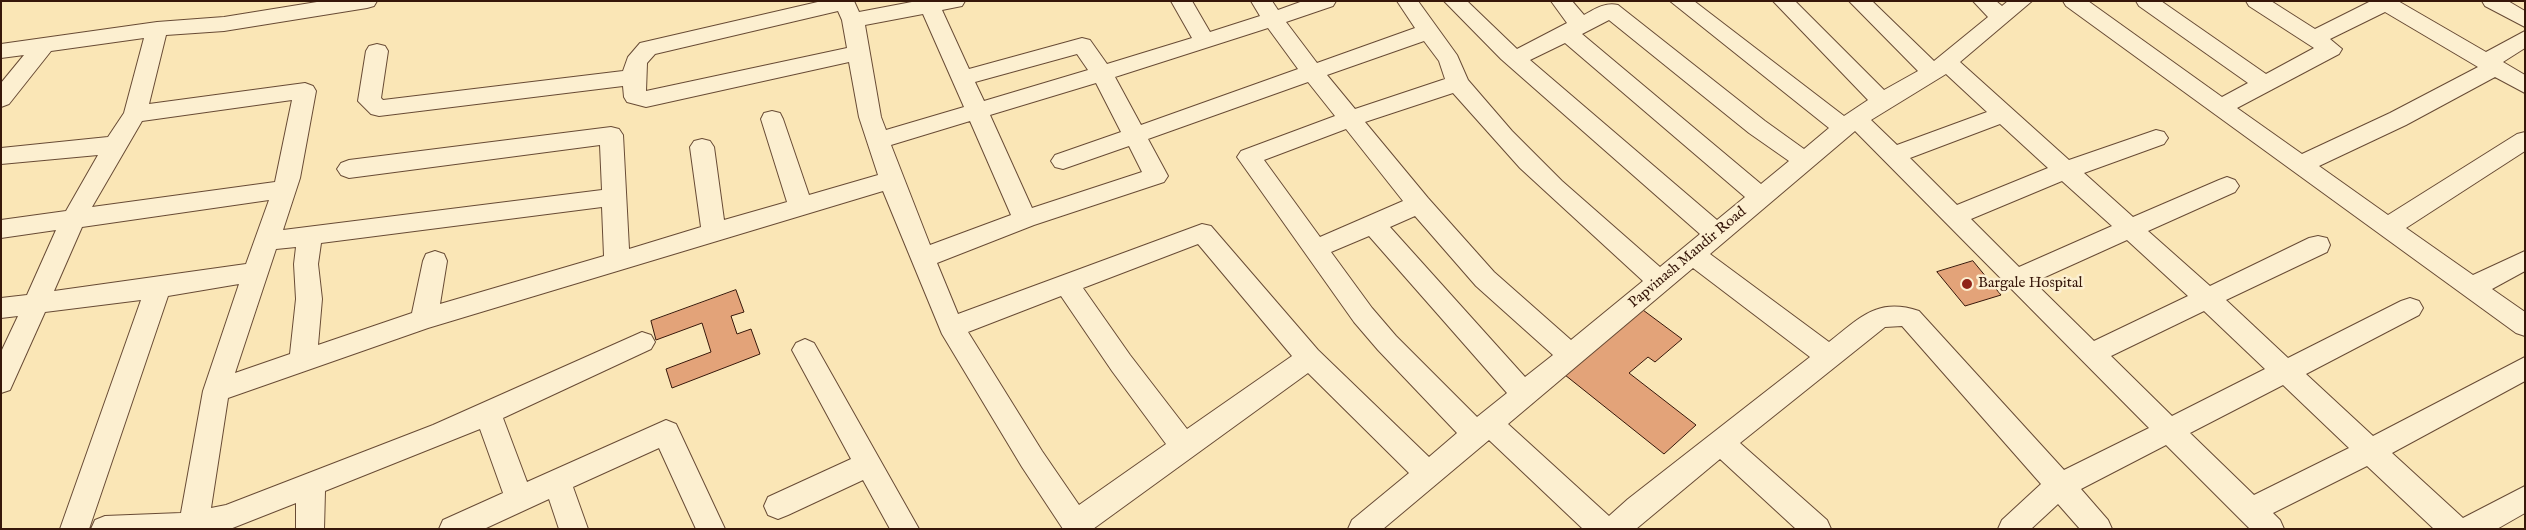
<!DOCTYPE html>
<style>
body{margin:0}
#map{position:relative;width:2526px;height:530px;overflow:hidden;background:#fae6b6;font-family:"IM FELL English",serif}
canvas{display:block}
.frame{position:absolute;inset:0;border:2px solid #37170a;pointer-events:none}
</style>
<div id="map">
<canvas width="2526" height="530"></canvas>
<div class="frame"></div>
</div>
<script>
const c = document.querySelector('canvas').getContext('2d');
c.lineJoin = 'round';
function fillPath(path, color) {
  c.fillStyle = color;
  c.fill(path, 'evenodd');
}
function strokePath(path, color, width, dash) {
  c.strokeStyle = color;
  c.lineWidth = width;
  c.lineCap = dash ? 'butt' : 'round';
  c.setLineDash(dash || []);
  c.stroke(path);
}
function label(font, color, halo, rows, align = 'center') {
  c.font = font + ' "IM FELL English",serif';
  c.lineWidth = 5;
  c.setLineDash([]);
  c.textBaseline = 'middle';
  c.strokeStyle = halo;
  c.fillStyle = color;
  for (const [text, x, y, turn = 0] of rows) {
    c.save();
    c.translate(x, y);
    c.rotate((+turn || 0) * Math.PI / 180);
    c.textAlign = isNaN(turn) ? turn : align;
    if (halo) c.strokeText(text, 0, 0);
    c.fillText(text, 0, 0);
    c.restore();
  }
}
const building = new Path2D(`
 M1973 261 2001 295 1965 306 1937 272Z
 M736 290 744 312 731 316 737 334 751 329 760 354 672 388 666 369 711 352 702 323 656 340 651 321Z
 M1643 310 1682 339 1655 362 1648 357 1629 373 1696 425 1664 454 1565 375Z`);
const minor = new Path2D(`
 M323 1H377L374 6 367 8 224 31 166 35 149 104 305 83 313 86 316 91 300 178 283 230 602 190 600 145 349 178 341 175 337 169 341 163 349 160 611 127 619 129 623 135 629 249 701 227 690 147 694 141 702 139 710 141 714 147 724 220 787 202 761 119 764 113 772 111 780 113 783 119 809 195 878 175 859 117 849 62 646 107 627 102 624 97 623 86 379 116 371 114 358 101 366 51 369 46 377 44 385 46 388 51 381 98 383 100 623 71 628 57 640 43 822 1H854L859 12 917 1H965L962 6 942 10 969 69 1082 38 1090 40 1107 64 1192 38 1171 1H1192L1210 32 1260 16 1251 1H1272L1278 10 1303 1H1336L1333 6 1286 22 1317 63 1415 28 1397 1H1418L1457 55 1468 80 1512 131 1562 181 1660 267 1700 234 1501 59 1444 1H1467L1517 49 1567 23 1551 1H1572L1584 15C1595 9 1605 2 1618 5L1765 121 1804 149 1829 128 1670 1H1694L1844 116 1868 100 1773 1H1795L1884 90 1918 71 1849 1H1872L1934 61 1988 17 1973 1H1996L2002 6 2008 1H2032L1960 62 2069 160 2156 130 2164 132 2168 138 2164 144 2084 173 2133 217 2219 180 2227 177 2235 180 2239 186 2235 192 2148 231 2210 286 2309 238 2318 236 2327 238 2330 245 2327 252 2226 300 2288 358 2401 301 2410 298 2419 301 2423 308 2419 315 2306 374 2373 436 2525 357V381L2392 453 2463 518 2525 486V513L2497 529H2434L2367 466 2273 513 2280 520 2284 529H2250L2166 445 2081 489 2108 520 2112 529H2080L2058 504 2031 529H1998L2002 520 2041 484 1902 326 1885 327 1740 443 1827 520 1831 529H1796L1720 459 1636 529H1583L1489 440 1383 529H1348L1352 520 1409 473 1308 373 1093 529H1063L1022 467 942 334 883 191 428 328 228 398 211 508 226 505 433 425 642 332 651 335 655 342 651 349 503 418 527 482 666 420 676 424 725 529H696L659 448 573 487 588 529H559L549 499 484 529H439L443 520 503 493 480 429 325 491 324 529H296V503L230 529H91L95 520 105 516 181 513 203 391 239 284 168 296 89 529H60L141 300 45 312 10 390 1 393V352L18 316 1 318V298L27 295 56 230 1 238V220L66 211 98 155 1 164V148L108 137 124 113 144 38 51 51 9 104 1 107V83L24 55 1 58V44L157 22 224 17ZM838 11 842 20 847 48 646 91 647 63 655 54ZM923 14 964 107 886 130 881 117 865 25ZM1609 20 1749 133 1789 161 1761 184 1582 34ZM1268 28 1298 69 1141 125 1115 77ZM1424 41 1439 61 1445 79 1355 109 1327 75ZM1565 43 1745 197 1717 220 1530 60ZM1077 54 1088 70 984 101 975 82ZM1946 74 1987 112 1897 145 1871 120ZM1308 82 1335 116 1241 151 1237 157 1354 322 1378 350 1457 433 1429 457 1318 350 1211 226 1202 224 958 314 937 263 1034 225 1164 182 1168 176 1148 139ZM1096 83 1121 132 1055 155 1051 161 1055 167 1063 169 1129 146 1142 172 1032 208 990 115ZM1453 93 1520 168 1643 281 1571 340 1494 272 1428 198 1365 122ZM292 100 275 182 92 207 142 121ZM970 121 1011 215 930 245 891 145ZM2000 124 2048 168 1957 205 1910 158ZM1346 129 1403 201 1320 237 1264 160ZM1855 131 2149 428 2064 470 1919 311C1877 297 1860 318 1829 342L1710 254ZM2062 181 2112 226 2019 267 1971 219ZM269 200 246 264 54 291 82 227ZM602 207 604 256 440 304 447 261 444 254 435 251 426 254 423 261 412 313 318 345 322 299 318 264 321 243ZM1415 216 1476 286 1553 355 1525 377 1390 227ZM1369 236 1507 393 1477 417 1396 336 1372 308 1331 252ZM2127 240 2188 296 2094 341 2034 282ZM1198 244 1292 356 1187 429 1130 355 1083 288ZM296 247 294 264 296 299 290 354 235 373 276 249ZM1693 268 1810 357 1628 499 1609 516 1508 424ZM1061 296 1112 371 1166 444 1079 505 1042 451 968 332ZM2204 311 2265 369 2172 416 2111 356ZM2283 385 2349 448 2254 495 2190 433Z
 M2063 1H2088L2222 97 2248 83 2139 6 2136 1H2161L2266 74 2314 48 2249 6 2246 1H2271L2315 29 2371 1H2398L2486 52 2525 31V48L2503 62 2525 75V93L2495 77 2406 125 2319 166 2388 215 2517 134 2525 132V151L2406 228 2473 275 2525 251V271L2492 289 2525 312V336L2516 333 2066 6ZM2385 12 2478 67 2390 113 2302 154 2237 108 2339 54 2342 49 2330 39Z
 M2482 1H2508L2525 11V27L2485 6Z
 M805 339 814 343 919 529H890L863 480 788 515 778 519 768 515 764 506 768 497 851 459 792 350 796 343Z`);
const markers = [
 [1967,284,6,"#8f2418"]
];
const streetNames = [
 ["Papvinash Mandir Road",1688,258,-40]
];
const poiNames = [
 ["Bargale Hospital",1978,284]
];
fillPath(building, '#e3a379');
strokePath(building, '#37170a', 1);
strokePath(minor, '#684b35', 2);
fillPath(minor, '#fcefd0');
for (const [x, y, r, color] of markers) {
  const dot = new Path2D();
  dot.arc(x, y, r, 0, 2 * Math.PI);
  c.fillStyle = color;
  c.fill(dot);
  strokePath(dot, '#fcefd0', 2);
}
label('15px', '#37170a', '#fcefd0', streetNames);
label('15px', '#37170a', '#fcefd0', poiNames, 'left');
</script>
